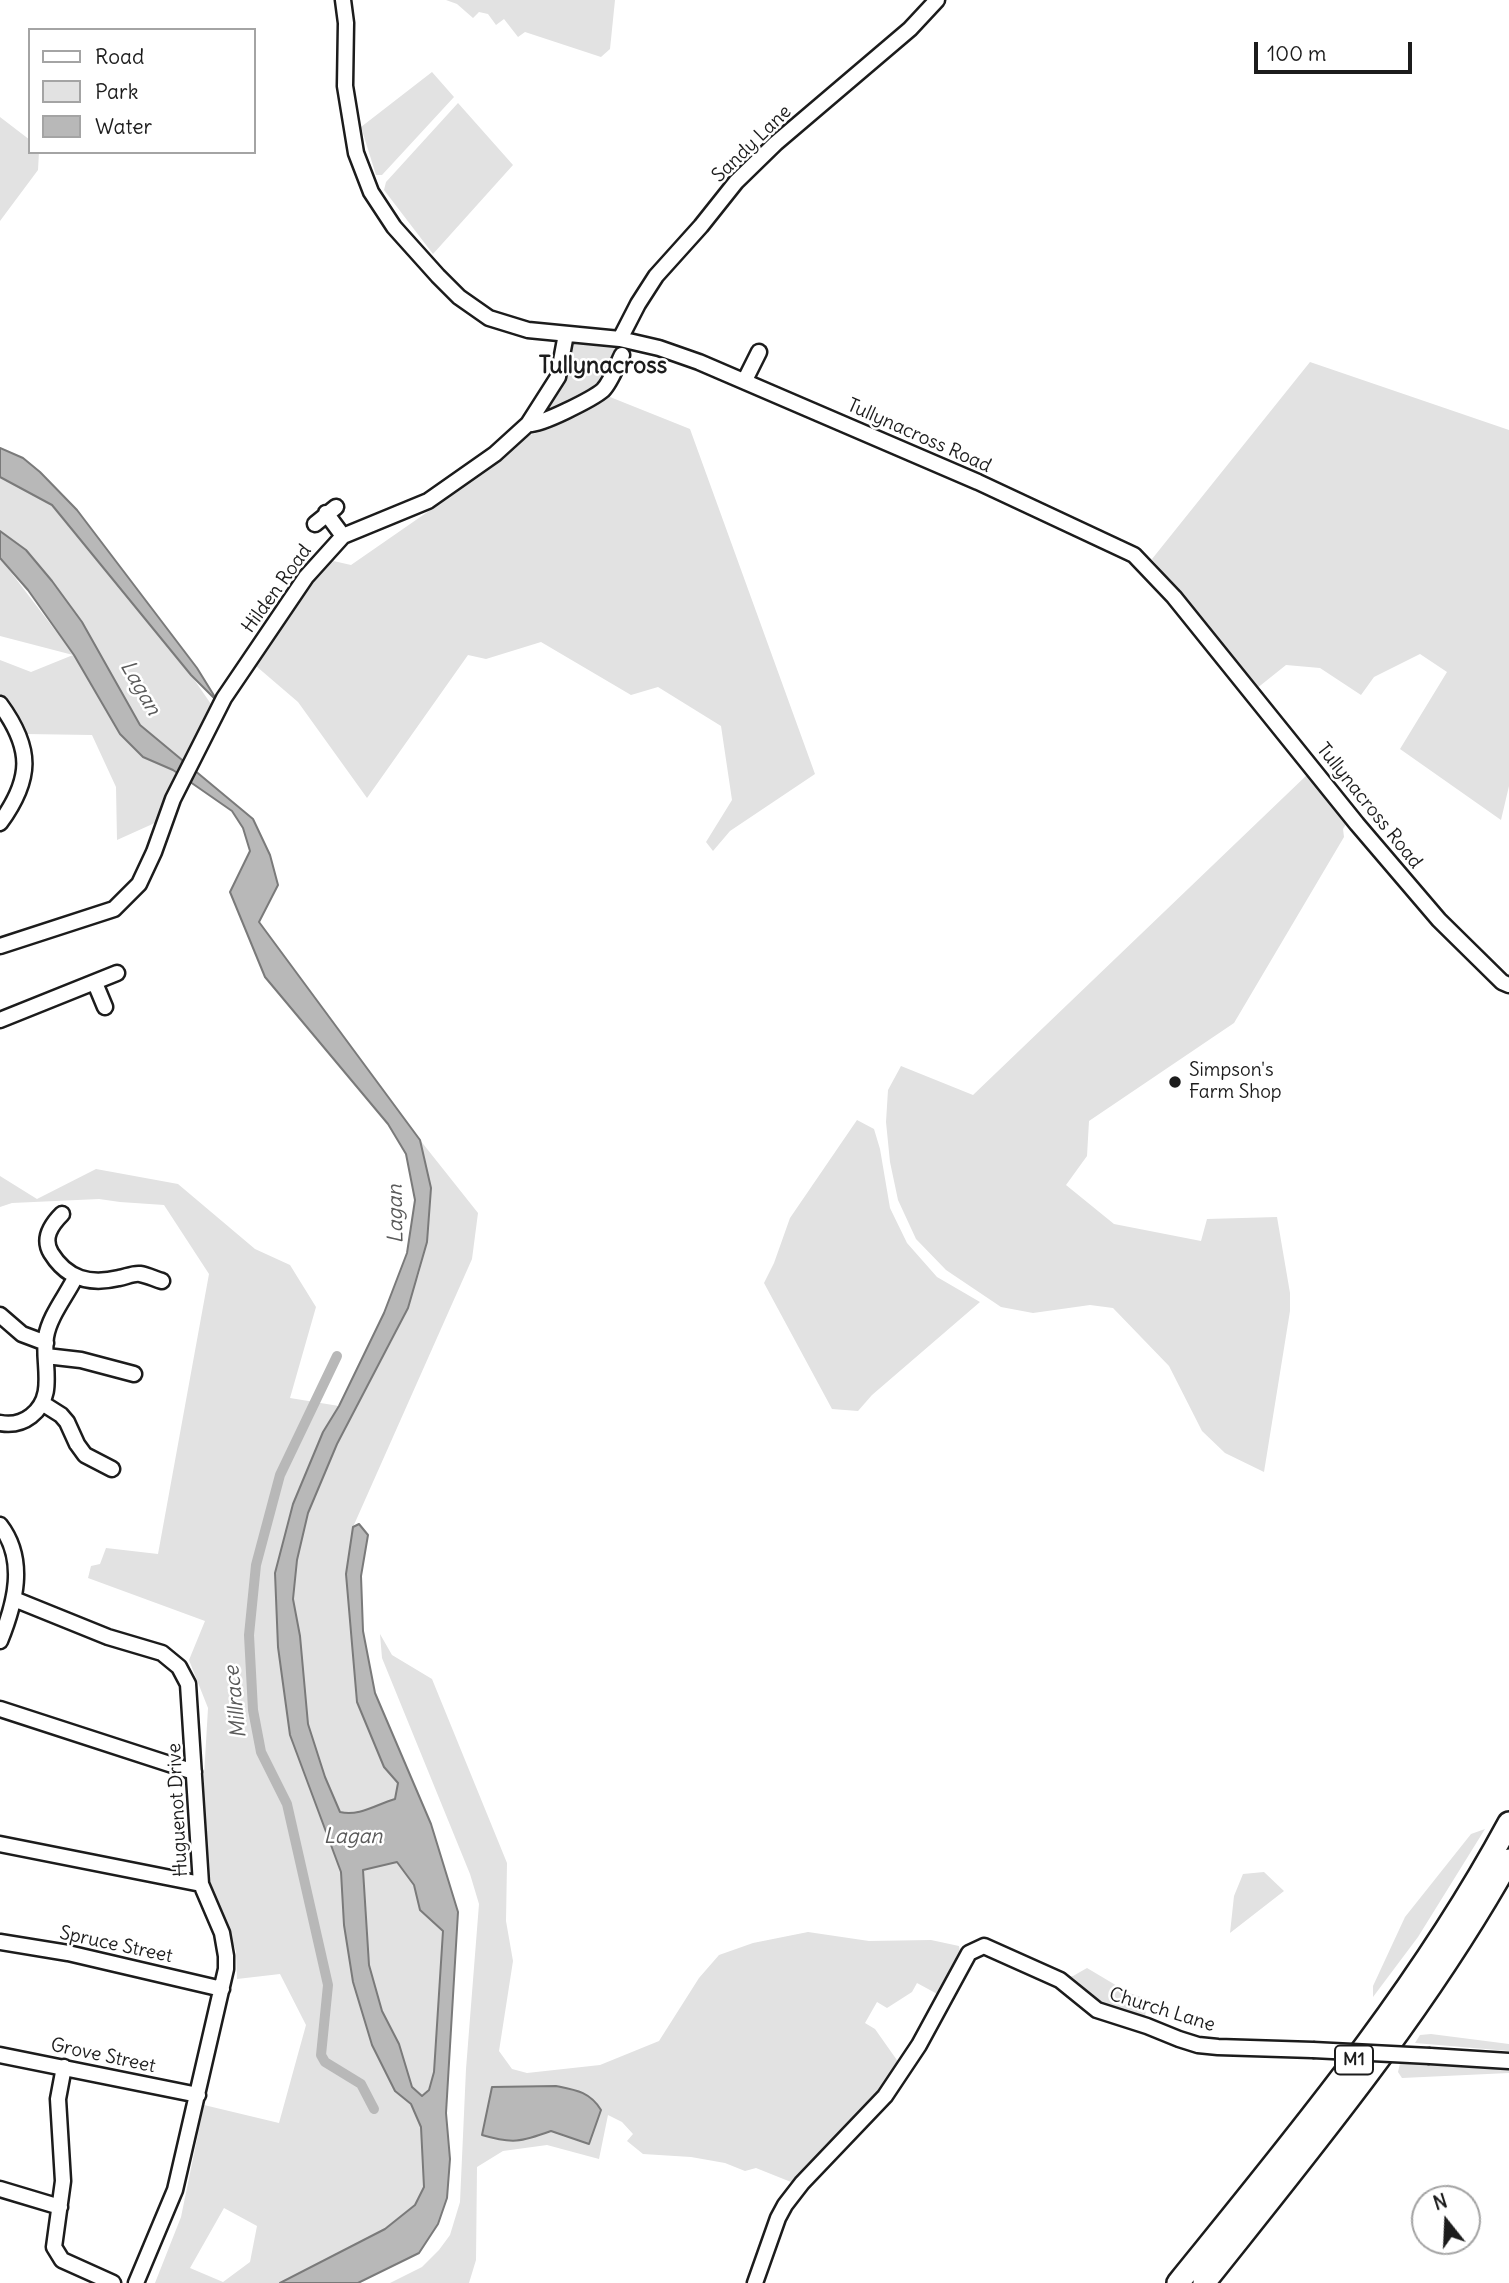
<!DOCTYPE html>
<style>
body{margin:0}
#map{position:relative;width:1509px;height:2283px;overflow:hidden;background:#fff;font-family:Delius,sans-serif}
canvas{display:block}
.legend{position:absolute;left:28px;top:28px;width:228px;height:126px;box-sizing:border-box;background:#fff;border:2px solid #a4a4a4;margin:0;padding:9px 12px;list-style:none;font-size:21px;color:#1c1c1c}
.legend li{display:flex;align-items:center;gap:14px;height:35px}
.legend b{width:35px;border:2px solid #a4a4a4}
.north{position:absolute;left:1411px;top:2185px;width:70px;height:70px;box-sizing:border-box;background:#fff;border:2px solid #a4a4a4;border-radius:50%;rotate:342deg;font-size:19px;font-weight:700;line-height:28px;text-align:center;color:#1c1c1c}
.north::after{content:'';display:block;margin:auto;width:24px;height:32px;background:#1c1c1c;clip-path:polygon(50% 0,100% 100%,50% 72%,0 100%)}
.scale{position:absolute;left:1254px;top:42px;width:158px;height:32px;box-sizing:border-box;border:4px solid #1c1c1c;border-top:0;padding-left:9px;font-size:21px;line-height:24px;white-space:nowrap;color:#1c1c1c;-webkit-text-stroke:5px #fff;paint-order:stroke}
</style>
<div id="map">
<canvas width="1509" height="2283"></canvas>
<ul class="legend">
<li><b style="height:9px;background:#fff"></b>Road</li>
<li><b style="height:19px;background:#e2e2e2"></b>Park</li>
<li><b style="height:19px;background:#b8b8b8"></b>Water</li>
</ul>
<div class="north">N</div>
<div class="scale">100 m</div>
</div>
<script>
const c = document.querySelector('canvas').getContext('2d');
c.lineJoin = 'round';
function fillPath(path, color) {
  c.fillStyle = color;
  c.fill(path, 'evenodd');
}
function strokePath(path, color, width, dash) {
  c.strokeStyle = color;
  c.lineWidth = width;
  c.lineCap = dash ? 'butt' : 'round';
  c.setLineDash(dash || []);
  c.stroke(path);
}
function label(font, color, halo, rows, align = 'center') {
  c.font = font + ' Delius,sans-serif';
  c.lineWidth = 5;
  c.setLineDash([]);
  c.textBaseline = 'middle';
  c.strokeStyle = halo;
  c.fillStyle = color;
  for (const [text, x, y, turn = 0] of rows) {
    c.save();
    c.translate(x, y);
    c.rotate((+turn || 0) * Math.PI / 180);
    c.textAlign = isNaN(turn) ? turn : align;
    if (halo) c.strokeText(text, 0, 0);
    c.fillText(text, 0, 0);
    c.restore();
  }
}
const green = new Path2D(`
 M446 0H615L610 49 601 57 525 32 518 37 504 19 496 25 488 14 479 12 473 18 457 4Z
 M432 72 454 97 382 175H376L361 127Z
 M458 103 513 165 433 254 384 190 386 182Z
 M0 117 30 140V152H39L38 170 0 221Z
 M578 341 621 345 603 382 595 390 540 418C559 390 567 379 572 345Z
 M1310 362 1509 430V786L1501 820 1400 749 1447 672 1420 654 1374 677 1361 695 1320 668 1286 665 1256 689 1152 559Z
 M605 395 690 429 815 774 730 831 713 851 706 842 732 800 721 726 658 687 631 695 541 642 486 659 468 655 367 798 298 702 256 666 306 585 329 560 351 565 465 486 530 435 549 429Z
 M0 477 52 505 191 675 213 707 184 761 140 725 82 622 0 531Z
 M0 558 74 655 120 734 180 775 157 822 117 840 116 787 92 735 26 734 17 717 0 700V660L31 672 73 655 0 636Z
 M1309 773 1348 821 1343 829 1344 837 1234 1023 1089 1121 1087 1156 1066 1185 1114 1224 1201 1241 1207 1219 1277 1217 1290 1293V1311L1264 1472 1225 1453 1202 1431 1169 1366 1113 1308 1090 1305 1033 1313 1001 1307 946 1270 916 1239 898 1200 890 1162 886 1122 888 1090 901 1066 973 1095Z
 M857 1120 874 1129 880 1149 890 1208 907 1243 937 1277 980 1302 872 1395 858 1411 832 1409 764 1283 774 1263 790 1218Z
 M420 1140 478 1213 472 1259 353 1527 346 1574 357 1702 384 1767 398 1783 395 1799C377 1804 359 1817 340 1812L325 1777 308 1724 300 1636 293 1599 297 1560 308 1513 337 1444 397 1331 419 1274 427 1242 431 1188Z
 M96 1169 178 1184 255 1249 290 1265 316 1307 290 1398 339 1406 323 1432 293 1504 275 1573 278 1647 290 1735 341 1872 344 1925 353 1982 372 2045 395 2091 411 2104 421 2127 424 2188 415 2205 385 2229 280 2283H155L181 2217 204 2105 279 2123 306 2025 280 1974 237 1979 236 1951 208 1880 205 1844 204 1776 208 1708 189 1660 205 1621 88 1578 91 1566 100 1564 106 1548 158 1554 209 1274 164 1205 120 1202 99 1199 12 1203 0 1207V1176L37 1199ZM224 2208 257 2226 250 2262 223 2282 190 2268Z
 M380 1634 392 1655 432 1679 507 1863 506 1921 513 1961 499 2051 512 2069 527 2073 600 2065 659 2041 699 1978 719 1955 753 1943 808 1932 869 1941 931 1940 959 1946 961 1959 941 1996 917 1983 912 1992 887 2008 877 2002 865 2023 875 2029 899 2063 894 2075 823 2157 796 2184 756 2168 745 2171 725 2163 691 2157 643 2154 627 2141 633 2134 622 2122 608 2115 599 2159 547 2145 503 2151 477 2167 476 2260 469 2283H390L422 2267 439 2250 450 2235 460 2202 466 2069 479 1904 470 1874 382 1658ZM492 2087H507L589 2144 551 2131Z
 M1485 1829 1418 1937 1373 1997V1986L1405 1917 1471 1834Z
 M397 1862 414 1885 420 1910 444 1931 434 2072 429 2090 422 2096 412 2087 399 2044 382 2011 369 1965 363 1869Z
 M1264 1872 1284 1891 1230 1933 1234 1896 1243 1874Z
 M1087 1968 1129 1993 1147 1999 1145 2017C1114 2013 1090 1995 1065 1977L1073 1976Z
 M1431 2034 1509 2044V2051L1415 2043 1420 2035Z
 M1401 2059 1509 2065V2073L1402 2078 1398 2072Z`);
const water = new Path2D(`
 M0 448 23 458 40 472 77 510 197 668 218 702 191 675 52 505 0 477Z
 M0 531 26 550 52 581 82 622 140 725 253 819 270 855 278 885 259 922 420 1140 431 1188 427 1242 408 1308 337 1444 308 1513 297 1560 293 1599 300 1636 308 1724 325 1777 340 1812C359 1817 377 1804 395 1799L398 1783 384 1767 357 1702 346 1574 353 1527 359 1524 368 1535 361 1576 363 1631 375 1693 431 1824 458 1912 446 2113 450 2159 447 2198 438 2224 419 2253 358 2283H280L385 2229 415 2205 424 2187 421 2127 411 2104 395 2091 372 2045 353 1982 344 1925 341 1872 290 1735 278 1647 275 1573 293 1504 323 1432 339 1406 384 1313 407 1253 415 1200 406 1154 388 1124 265 977 230 892 250 851 243 828 232 811 173 770 143 757 120 734 74 655 28 590 0 558ZM397 1862 414 1885 420 1910 443 1931 434 2072 429 2090 422 2096 412 2087 399 2044 382 2011 369 1965 363 1870Z
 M556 2086C576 2090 590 2092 601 2110L589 2144 551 2131C521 2142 512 2144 482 2135L492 2087Z`);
const canal = new Path2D(`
 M337 1356 280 1475 256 1565 249 1635 253 1710 261 1752 287 1804 328 1985 321 2055 325 2062 361 2084 374 2109`);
const minor = new Path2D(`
 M343 0 346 23 345 86 356 153 371 192 394 227 438 276 459 297 489 318 528 330 620 339 659 348 699 362 978 482 1134 555 1174 597 1357 824 1439 920 1502 982 1509 985
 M620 339 638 304 656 276 701 226 736 182 776 143 910 29 937 0
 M745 380 759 352
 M528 424C538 427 594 398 603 390 611 382 617 365 622 355
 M326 513 343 536
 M315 524 336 507
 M0 704C33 749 32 779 0 823
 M0 946 114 909 139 884 154 852 173 799 224 698 306 577 343 536 428 501 495 454 528 424 558 377 566 334
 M95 983 105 1007
 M0 1020 117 973
 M62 1214C51 1225 42 1238 51 1253 67 1279 90 1285 119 1278 126 1277 133 1273 140 1274 147 1275 155 1279 162 1281
 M0 1315 22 1334 46 1343
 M46 1356 81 1360 134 1374
 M42 1403 61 1415 67 1422 77 1444 85 1455 112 1469
 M0 1423C11 1425 22 1423 31 1416 57 1396 42 1364 46 1337 49 1317 66 1296 75 1278
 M0 1525C27 1560 15 1604 0 1641
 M14 1599 108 1637 162 1653 179 1667 188 1684 201 1884 222 1933 226 1956V1969L175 2190 136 2283
 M0 1709 194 1772
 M0 1844 201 1884
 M0 1942 68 1953 222 1989
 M0 2055 198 2095
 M1430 2056 1509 2061
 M64 2067 58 2099 63 2181 54 2247 62 2260 113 2283
 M0 2189 60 2207
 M755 2283 778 2218 785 2205 802 2183 885 2096 919 2045 969 1953 984 1946 1060 1980 1097 2010 1147 2026 1179 2039 1198 2045 1218 2047 1313 2050`);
const highway = new Path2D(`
 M1178 2283C1297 2136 1419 1990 1509 1823
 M1204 2283C1312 2147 1424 2012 1509 1860`);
const minorBridge = new Path2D(`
 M1313 2050 1430 2056`);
const markers = [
 [1175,1082,7,"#1c1c1c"]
];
const shields = [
 [1354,2060,38]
];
const shieldNames = [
 ["M1",1354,2060]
];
const streetNames = [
 ["Sandy Lane",752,144,-44],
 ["Tullynacross Road",919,436,24],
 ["Hilden Road",277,589,-54],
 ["Tullynacross Road",1369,806,51],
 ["Huguenot Drive",178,1810,-93],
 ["Spruce Street",116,1945,12],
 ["Church Lane",1162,2010,17],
 ["Grove Street",103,2056,12]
];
const poiNames = [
 ["Simpson's",1189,1071],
 ["Farm Shop",1189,1093]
];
const waterNames = [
 ["Lagan",140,688,60],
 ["Lagan",396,1214,-91],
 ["Millrace",236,1702,-96],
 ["Lagan",353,1837]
];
const quarterNames = [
 ["Tullynacross",603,366]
];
fillPath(green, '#e2e2e2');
fillPath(water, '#b8b8b8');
strokePath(water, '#7a7a7a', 2);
strokePath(canal, '#b8b8b8', 10);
strokePath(minor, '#1c1c1c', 19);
strokePath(highway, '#1c1c1c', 26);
strokePath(minor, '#fff', 14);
strokePath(highway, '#fff', 21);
strokePath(minorBridge, '#1c1c1c', 19, []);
strokePath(minorBridge, '#fff', 14);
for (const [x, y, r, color] of markers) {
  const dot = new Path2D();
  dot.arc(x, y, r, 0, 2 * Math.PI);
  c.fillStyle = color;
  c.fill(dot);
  strokePath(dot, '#fff', 2.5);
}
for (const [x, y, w] of shields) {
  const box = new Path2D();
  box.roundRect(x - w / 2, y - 14.5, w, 29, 5);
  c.fillStyle = '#fff';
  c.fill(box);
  strokePath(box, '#1c1c1c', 2);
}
label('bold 18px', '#1c1c1c', null, shieldNames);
label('19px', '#1c1c1c', '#fff', streetNames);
label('19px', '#1c1c1c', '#fff', poiNames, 'left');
label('italic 21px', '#5a5a5a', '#fff', waterNames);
label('bold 23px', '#1c1c1c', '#fff', quarterNames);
</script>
